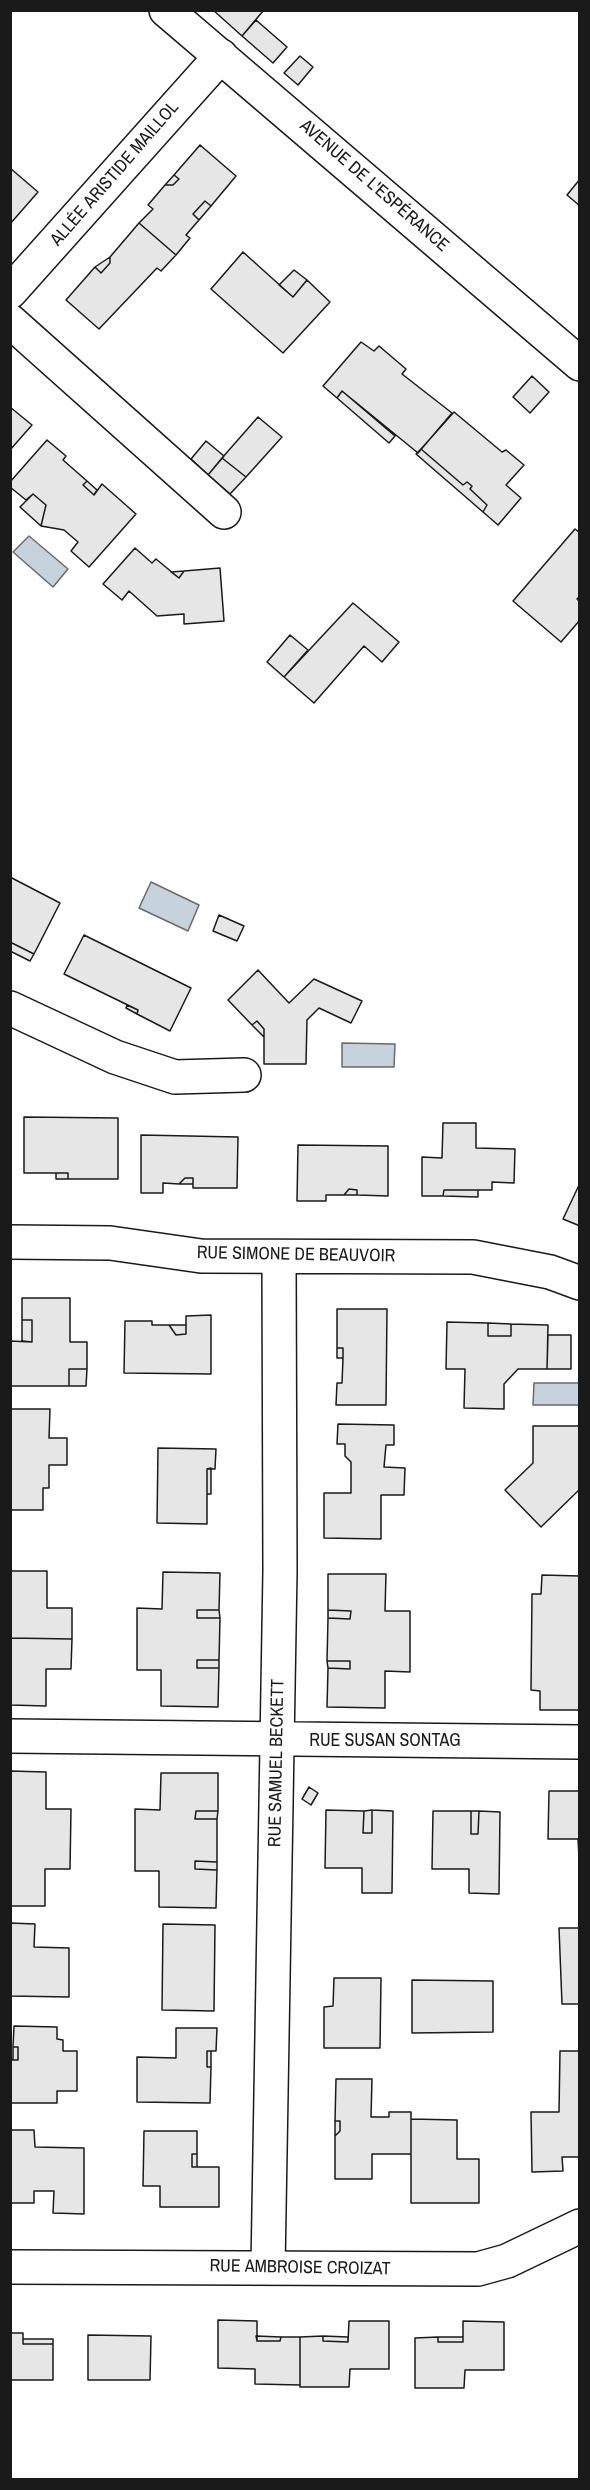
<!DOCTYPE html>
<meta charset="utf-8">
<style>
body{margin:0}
#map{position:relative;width:590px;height:2490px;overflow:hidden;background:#fff;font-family:"Archivo Narrow",sans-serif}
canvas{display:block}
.frame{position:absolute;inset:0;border:12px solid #1a1a1a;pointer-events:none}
</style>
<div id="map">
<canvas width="590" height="2490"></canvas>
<div class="frame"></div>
</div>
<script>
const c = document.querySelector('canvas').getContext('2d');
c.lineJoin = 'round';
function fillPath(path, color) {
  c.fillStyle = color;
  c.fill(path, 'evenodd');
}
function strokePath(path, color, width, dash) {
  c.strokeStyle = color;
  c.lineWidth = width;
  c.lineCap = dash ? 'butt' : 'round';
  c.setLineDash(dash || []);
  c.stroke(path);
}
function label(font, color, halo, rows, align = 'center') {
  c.font = font + ' "Archivo Narrow",sans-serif';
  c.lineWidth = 4.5;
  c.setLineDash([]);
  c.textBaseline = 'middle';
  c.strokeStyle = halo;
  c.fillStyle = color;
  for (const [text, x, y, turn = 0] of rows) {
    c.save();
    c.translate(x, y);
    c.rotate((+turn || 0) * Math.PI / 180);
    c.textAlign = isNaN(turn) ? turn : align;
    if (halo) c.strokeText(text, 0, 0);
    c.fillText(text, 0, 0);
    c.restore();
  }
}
const water = new Path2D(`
 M29 536 68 569 53 587 13 552Z
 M151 882 199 905 188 931 139 908Z
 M342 1043 395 1044 394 1067H342Z
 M534 1383H579V1405H533Z`);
const building = new Path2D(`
 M213 10H262L263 11 242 36Z
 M256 20 287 47 273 63 242 36Z
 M300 56 313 67 298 85 284 73Z
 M200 145 236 176 211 206 205 201 193 214 199 220 186 235 190 238 176 255 139 223 153 209 148 205 165 185H173L179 179 174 175Z
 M10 168 38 192 10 224Z
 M174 175 179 179 173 185H165Z
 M580 179V206L567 195Z
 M205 201 211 206 199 220 193 214Z
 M139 223 176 255 161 271 157 268 99 329 66 300 95 267 101 273 110 263V257Z
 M243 252 293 297 307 280 330 302 283 353 211 289Z
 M110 257V263L101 273 95 267Z
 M294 270 307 280 293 297 279 285Z
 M361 342 374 351 379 346 406 369 402 374 452 413 418 453 342 391 337 398 323 386Z
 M532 376 549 392 530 413 513 397Z
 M342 391 395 436 389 443 337 398Z
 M10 407 32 425 10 450Z
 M454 412 502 452 506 450 524 465 506 485 521 498 498 525 483 512 487 505 470 489 472 486 467 482 463 485 421 449Z
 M258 417 282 437 246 477 222 458Z
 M47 440 66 456 63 460 87 481 83 485 94 495 102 484 136 514 89 567 71 551 78 542 64 530 41 526 46 505 33 494 26 500 10 487V482Z
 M206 441 224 456 208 475 191 459Z
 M421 449 463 485 467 482 472 486 470 489 487 505 483 512 416 454Z
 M222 458 246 477 230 494 208 475Z
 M87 481 97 490 94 495 83 485Z
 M33 494 46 505 41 526 20 507Z
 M575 529 580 533V596L577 599 580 602V620L561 642 513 601Z
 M135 548 152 563 156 559 179 578 184 571 220 568 224 621 184 624V614L157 616 129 591 122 600 103 584Z
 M184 571 179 578 171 572Z
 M353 603 399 642 382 662 364 646 314 703 284 677Z
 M290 635 308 650 284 677 267 662Z
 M10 877 60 903 34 954 10 942Z
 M219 915 244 926 237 941 213 931Z
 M84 935 191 988 170 1031 137 1014 138 1010 64 974Z
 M10 942 34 954 30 961 10 951Z
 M258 970 289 1003 314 979 362 1001 351 1023 319 1008 307 1020 306 1064H264V1029L257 1021 252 1025 228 1000Z
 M127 1005 138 1010 137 1014 126 1008Z
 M257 1021 264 1029V1037L252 1025Z
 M24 1117 118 1118V1179H68V1173H24Z
 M443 1123H476V1148L515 1149 514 1183 492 1182V1190H444L443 1196H422V1157L442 1158Z
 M141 1135 238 1137 237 1188H193V1178H185L179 1184 163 1183V1193H141Z
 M298 1145 388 1146V1196L357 1195V1190L349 1189 344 1195H326V1201H297Z
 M56 1173H68V1179H56Z
 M185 1178H193V1184H179Z
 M580 1183V1226L563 1219Z
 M349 1189 357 1190V1195H344Z
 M444 1190H478V1197L443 1196Z
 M22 1298H70V1342H87V1369H69V1386H10V1341L32 1342V1320H22Z
 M337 1309H387L386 1405H336L337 1383H342L343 1358V1348H337Z
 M211 1315V1374L124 1373 125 1321H152V1325H169L176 1335 186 1334V1316Z
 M22 1320H32V1342L22 1341Z
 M447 1322 488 1323V1336H511V1324L548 1325 547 1369H518L504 1384V1409L464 1408 465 1369H446Z
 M488 1323 511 1324V1336H488Z
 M169 1325H186V1334L176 1335Z
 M548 1335H571V1369H547Z
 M337 1348H343V1358H337Z
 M69 1369H87L86 1386H69Z
 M10 1409H50L49 1438H67V1465H49V1488H43V1510H10Z
 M338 1424 394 1425V1445H386L384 1467 405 1468 404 1495H381V1539L324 1538V1493H351V1462L345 1456V1444H337Z
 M533 1426H580V1489L541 1527 505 1490 533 1463Z
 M158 1448 216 1449 215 1469H207V1524L157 1523Z
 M211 1468V1494H207V1469Z
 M10 1571H47V1608H72V1639L10 1638Z
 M163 1572 220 1573 219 1610H197V1618H220L219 1660H197V1668H219L218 1707 161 1706V1670H137V1608L162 1609Z
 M328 1574H386L385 1611H410V1672L385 1671V1708L327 1707 328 1668 350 1669V1661H327L328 1618 350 1619 351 1611 328 1610Z
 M542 1575 580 1576V1710H540V1691L531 1690 532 1594H541Z
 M197 1610H219L220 1618H197Z
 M328 1610 351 1611 350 1619 328 1618Z
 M10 1638 72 1639 71 1669H46V1706L10 1705Z
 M197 1660H219V1668H197Z
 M327 1661H350V1669L328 1668Z
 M10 1771 46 1772V1809H71L70 1869H45V1906H10Z
 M161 1773H218V1811H196L195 1819H217V1862L195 1861V1869L217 1870 216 1908 159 1907V1871H135V1809L160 1810Z
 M309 1787 318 1793 311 1805 302 1799Z
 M549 1791H580V1877L578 1839H548Z
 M326 1810 364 1811 363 1833H372V1810L393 1811 392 1893H362V1868H325Z
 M372 1810V1833H363L364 1811Z
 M196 1811H218L217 1819H195Z
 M433 1811H471V1834H478L479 1811 500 1812 499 1894 469 1893V1869H432Z
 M471 1811H479L478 1834H471Z
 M195 1861 217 1862V1870L195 1869Z
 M10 1923 35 1924 34 1947 69 1948V1997L10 1996Z
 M163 1924 215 1925 214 2011 162 2010Z
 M559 1928H580V2024L579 2004H562Z
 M334 1978H381L380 2048H324V2007L333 2006Z
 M412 1980 493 1981V2032L412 2033Z
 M14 2026 57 2027V2039L63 2040V2051H77V2091H57V2103H10V2060H18V2047H13Z
 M176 2028H217L216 2051H207V2067H211L210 2103 137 2102V2057L176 2058Z
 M13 2047H18V2060H13Z
 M207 2051H211V2067H207Z
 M560 2051H580V2157H562L563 2171 532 2172 531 2112H559Z
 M336 2079H372L371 2117H389V2112H411V2154H372V2179H335V2136L340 2131V2121H335Z
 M411 2119 457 2120V2159H479V2203H411Z
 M335 2121H340V2131L335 2136Z
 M10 2130H34L35 2147 84 2148V2214L53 2213 54 2191H34V2203H10Z
 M144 2131H197V2154H192V2167H219V2207H160V2186H143Z
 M192 2154H197V2167H192Z
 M218 2320 257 2321V2341H280L281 2337H300V2385L255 2384V2369L218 2368Z
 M349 2321H389V2369H350L349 2387H300V2337L323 2336V2341L348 2342Z
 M463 2321 504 2322V2370H465L464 2388H415V2338L438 2337V2342H463Z
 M10 2333H23V2344H53V2380H10Z
 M88 2335 151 2336 150 2380H88Z
 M256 2336 281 2337 280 2341H257Z
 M323 2336 348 2337V2342L323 2341Z
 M438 2337H463V2342H438Z
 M23 2339H53V2344H23Z`);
const street = new Path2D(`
 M10 292 221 56
 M10 321 224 512
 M10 1008 115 1057 175 1077 244 1075
 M10 1242 110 1243 201 1256 473 1257 550 1272 580 1283
 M10 1736 580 1742
 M10 2267 478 2269 507 2261 580 2226
 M268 2267 280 1571 279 1258`);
const secondary = new Path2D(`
 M166 10 580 364`);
const streetNames = [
 ["ALLÉE ARISTIDE MAILLOL",115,174,-49],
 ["AVENUE DE L'ESPÉRANCE",374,186,41],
 ["RUE SIMONE DE BEAUVOIR",296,1255,1],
 ["RUE SUSAN SONTAG",385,1741],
 ["RUE SAMUEL BECKETT",277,1763,-89],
 ["RUE AMBROISE CROIZAT",300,2268,1]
];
fillPath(water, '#c6d2dc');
strokePath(water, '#6a6a6a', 1.5);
fillPath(building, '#e6e6e6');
strokePath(building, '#1a1a1a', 1.5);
strokePath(street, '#1a1a1a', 36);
strokePath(secondary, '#1a1a1a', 36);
strokePath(street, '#fff', 33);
strokePath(secondary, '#fff', 33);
label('18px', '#1a1a1a', '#fff', streetNames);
</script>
